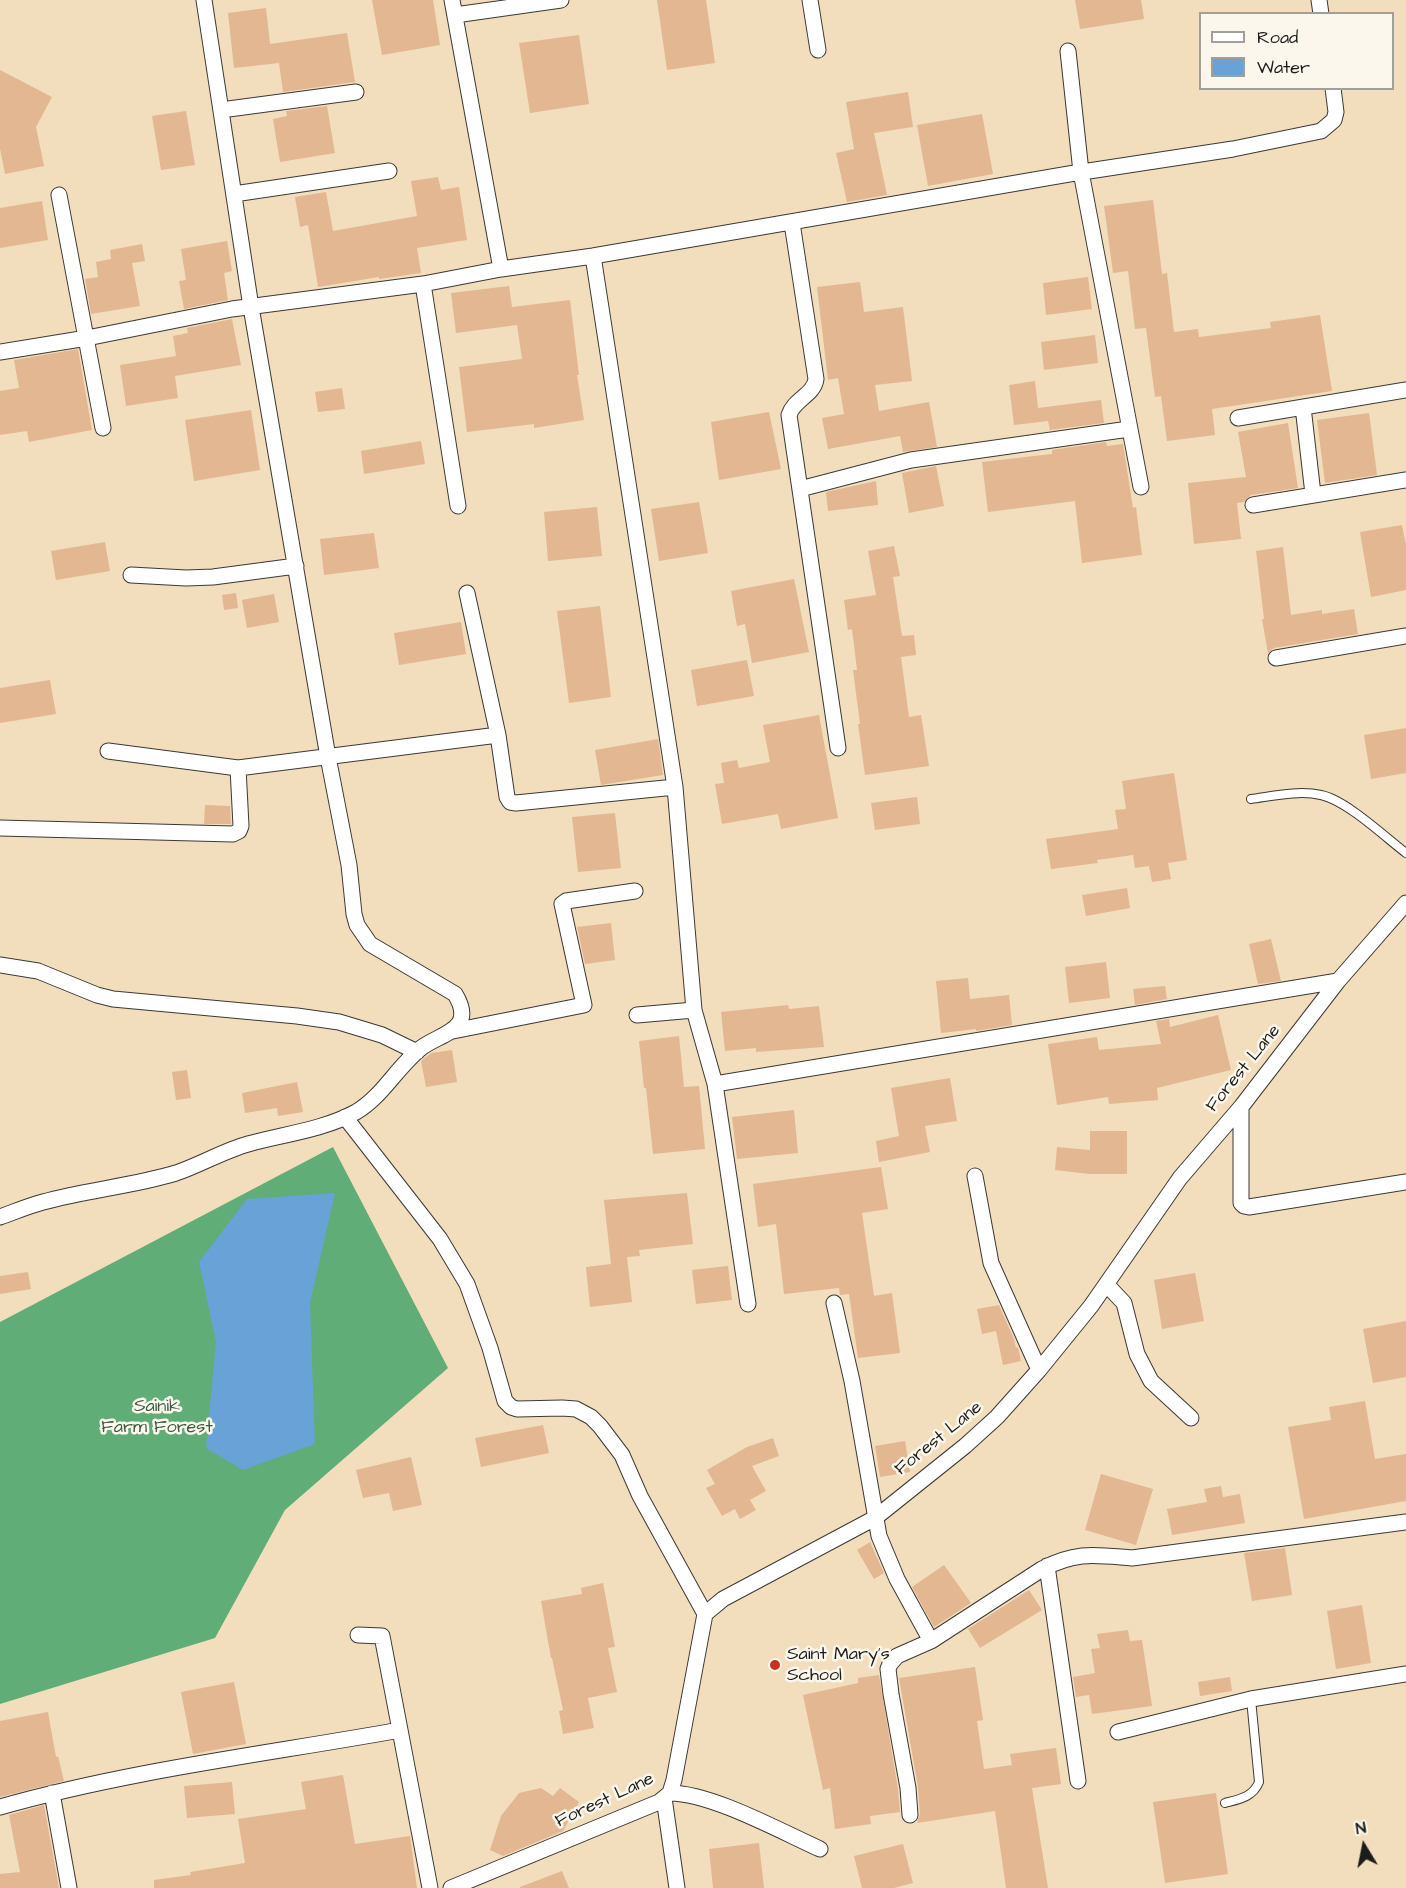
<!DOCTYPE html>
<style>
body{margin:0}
#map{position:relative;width:1406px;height:1888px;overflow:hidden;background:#f2ddbd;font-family:"Architects Daughter",sans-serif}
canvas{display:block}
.legend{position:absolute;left:1199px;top:12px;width:195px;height:78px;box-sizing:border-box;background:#fbf7ec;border:2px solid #a29f99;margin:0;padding:8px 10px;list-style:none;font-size:18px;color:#1c1c1c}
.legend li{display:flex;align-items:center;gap:12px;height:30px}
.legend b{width:30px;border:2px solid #a29f99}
.north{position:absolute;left:1334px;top:1816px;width:60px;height:60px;-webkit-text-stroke:4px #fbf7ec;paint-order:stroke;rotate:350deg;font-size:16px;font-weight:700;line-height:24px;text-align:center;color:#1c1c1c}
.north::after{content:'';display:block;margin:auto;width:21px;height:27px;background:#1c1c1c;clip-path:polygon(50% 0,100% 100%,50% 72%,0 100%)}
</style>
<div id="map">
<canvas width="1406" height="1888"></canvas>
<ul class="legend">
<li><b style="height:8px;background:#fff"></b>Road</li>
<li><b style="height:16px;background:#68a2d7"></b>Water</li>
</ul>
<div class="north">N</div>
</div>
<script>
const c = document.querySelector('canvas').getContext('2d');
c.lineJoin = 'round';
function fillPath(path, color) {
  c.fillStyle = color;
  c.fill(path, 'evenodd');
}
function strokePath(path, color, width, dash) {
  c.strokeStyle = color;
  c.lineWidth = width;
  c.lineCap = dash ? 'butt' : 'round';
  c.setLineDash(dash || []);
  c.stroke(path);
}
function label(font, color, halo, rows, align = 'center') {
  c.font = font + ' "Architects Daughter",sans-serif';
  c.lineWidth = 5;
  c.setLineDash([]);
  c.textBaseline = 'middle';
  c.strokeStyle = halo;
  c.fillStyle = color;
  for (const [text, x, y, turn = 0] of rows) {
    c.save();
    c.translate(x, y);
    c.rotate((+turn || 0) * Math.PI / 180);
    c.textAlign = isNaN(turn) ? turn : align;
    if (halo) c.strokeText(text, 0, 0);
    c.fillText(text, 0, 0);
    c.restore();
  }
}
const forest = new Path2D(`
 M333 1147 448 1368 285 1510 215 1638 0 1704V1322Z`);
const water = new Path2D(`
 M335 1193 310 1303 315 1444 243 1470 206 1448 216 1342 199 1262 247 1199Z`);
const building = new Path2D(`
 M372 0H433L440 45 382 55Z
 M657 0H706L715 63 667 70Z
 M1075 0H1141L1144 19 1080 29Z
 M266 8 270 44 347 33 355 82 283 92 279 63 234 68 228 13Z
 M579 35 589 104 530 113 519 43Z
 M0 70 52 97 36 127 44 166 5 174 0 149Z
 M908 92 913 127 874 133 887 195 847 202 836 153 854 149 846 102Z
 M327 106 335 153 280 162 273 119 287 116 286 111Z
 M186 111 195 165 161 170 152 116Z
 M982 114 993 174 928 186 917 125Z
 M438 177 441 190 459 187 467 240 417 248 421 273 379 279V277L318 287 308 225 300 227 295 197 326 192 333 231 417 216 411 181Z
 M1153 200 1162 274 1167 273 1174 332 1198 329 1199 337 1271 328 1270 322 1320 315 1332 391 1212 409 1215 435 1167 441 1161 396 1155 397 1146 328 1135 329 1128 271 1113 273 1104 206Z
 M42 201 48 240 0 248V208Z
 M227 241 232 271 224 273 228 300 184 309 179 281 186 280 181 249Z
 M142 244 145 261 132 263 140 306 91 314 85 279 98 277 96 262 111 259 110 250Z
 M1088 277 1092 309 1046 315 1043 283Z
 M860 282 864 312 903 307 912 381 875 385 879 411 929 402 937 447 903 452 900 436 828 449 822 418 844 414 838 378 828 380 817 287Z
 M509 286 512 307 570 300 579 375H577L584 420 534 428V424L467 432 459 367 522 359 517 325 456 333 451 293Z
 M232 319 241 365 175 376 178 398 126 406 120 365 176 356 173 336 188 333 187 328Z
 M1095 335 1098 363 1044 370 1041 342Z
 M78 349 92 430 29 442 27 431 0 435V391L19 388 14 360Z
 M1035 381 1038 408 1101 400 1104 423 1050 430 1048 421 1014 425 1009 385Z
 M342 388 345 409 318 412 315 392Z
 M251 410 260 470 194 481 185 420Z
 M769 412 781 469 719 480 711 422Z
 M1369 413 1377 475 1325 483 1317 420Z
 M1288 423 1298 488 1251 495 1244 502 1237 503 1241 539 1194 544 1188 483 1246 477 1238 432Z
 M421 441 425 464 364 474 361 451Z
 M1106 442 1107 446 1123 444 1133 508 1136 507 1142 555 1082 563 1075 501 988 512 982 462 1052 454V450Z
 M936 466 944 506 909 513 902 473Z
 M876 481 878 505 828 511 826 492Z
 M699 502 708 553 659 561 651 509Z
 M597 507 602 556 548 561 544 512Z
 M1402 525 1406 545V590L1371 597 1360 532Z
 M374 533 379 568 324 575 320 539Z
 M105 542 110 571 56 580 51 551Z
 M894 546 900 576 893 577 902 636 914 635 916 655 901 657 909 717 921 715 929 766 865 775 858 724H860L853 670H857L852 629 848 630 844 600 876 595 868 551Z
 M1283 547 1291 615 1322 610V614L1354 609 1358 634 1274 648 1268 653 1262 619H1264L1256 551Z
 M794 579 809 652 752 663 745 624 737 626 731 591Z
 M236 593 238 608 224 610 222 595Z
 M274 594 279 622 247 628 242 600Z
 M600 606 611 697 569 703 557 611Z
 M461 622 466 654 399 665 394 633Z
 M747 660 754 696 697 706 691 670Z
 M50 680 56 714 0 723V688Z
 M819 715 838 818 781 829 778 814 722 824 715 784 724 783 721 763 737 760 739 768 770 762 763 725Z
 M1406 728V773L1371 779 1364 735Z
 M658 739 663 775 601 785 595 750Z
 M1174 773 1187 860 1168 863 1171 879 1152 882 1149 866 1135 868 1133 855 1097 860 1098 863 1051 869 1046 839 1118 829 1115 810 1126 809 1122 781Z
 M917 797 920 824 875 830 871 803Z
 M205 805 230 806 231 824H204Z
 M615 813 621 868 578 872 572 817Z
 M1127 888 1130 908 1086 916 1082 895Z
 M611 923 615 960 585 964 577 927Z
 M1271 939 1281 981 1258 984 1249 944Z
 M1106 962 1110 998 1069 1003 1065 967Z
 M968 978 970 999 1009 995 1012 1025 976 1031V1029L941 1033 936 981Z
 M1165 986 1167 999 1135 1005 1133 989Z
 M788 1005 789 1009 819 1006 824 1047 756 1052V1048L725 1051 721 1012Z
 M1218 1015 1231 1070 1157 1088 1158 1100 1109 1104 1108 1097 1057 1105 1048 1044 1097 1037 1099 1050 1161 1044 1156 1021 1169 1019 1170 1027Z
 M679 1036 684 1087 699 1086 705 1149 653 1154 646 1088H644L639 1041Z
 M452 1050 457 1082 426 1087 421 1061 431 1053Z
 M187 1070 191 1098 176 1100 172 1072Z
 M950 1078 957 1121 925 1126 930 1152 879 1162 876 1141 899 1136 891 1088Z
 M297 1082 303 1112 278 1116 277 1108 245 1113 242 1093Z
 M794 1110 798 1153 737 1159 732 1117Z
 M1090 1131H1127V1174H1090L1055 1170 1057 1147 1090 1150Z
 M881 1167 888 1209 862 1213 874 1296 892 1293 900 1353 858 1358 849 1294 840 1295 839 1288 784 1294 776 1224 758 1227 753 1184Z
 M687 1193 693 1244 639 1250 640 1256 627 1257 632 1302 590 1307 586 1267 611 1264 604 1200Z
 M728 1266 732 1300 696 1304 692 1270Z
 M28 1272 31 1289 0 1294V1276Z
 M1195 1273 1204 1321 1162 1329 1154 1280Z
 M999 1305 1014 1339 1016 1348 1018 1347 1021 1361 1003 1365 996 1331 982 1334 977 1309Z
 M1406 1321V1377L1373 1383 1363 1329Z
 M1365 1401 1375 1459 1406 1454V1501L1304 1519 1288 1427 1331 1420 1329 1407Z
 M543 1425 549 1453 481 1467 475 1438Z
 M773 1438 779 1456 752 1466 766 1491 750 1500 756 1510 740 1519 735 1509 722 1516 706 1488 715 1484 707 1470 747 1447Z
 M905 1441 910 1472 880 1477 875 1446Z
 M411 1457 422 1505 393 1511 389 1493 363 1498 356 1470Z
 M1101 1474 1153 1489 1136 1545 1085 1530Z
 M1221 1486 1223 1497 1240 1494 1245 1523 1172 1535 1167 1509 1207 1502 1204 1489Z
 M870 1542 884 1573 874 1579 857 1550Z
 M1285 1548 1292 1595 1252 1601 1244 1553Z
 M944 1565 971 1603 934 1627 912 1587Z
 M603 1583 615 1647 608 1648 617 1692 588 1698 594 1728 563 1734 559 1711 563 1710 552 1658H551L541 1601 582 1594 581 1588Z
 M1029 1590 1042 1610 980 1648 968 1629Z
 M1362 1605 1371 1663 1336 1669 1327 1611Z
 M1128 1630 1130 1641 1142 1640 1152 1706 1092 1714 1089 1695 1076 1697 1073 1677 1095 1673 1091 1649 1100 1648 1097 1634Z
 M975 1667 983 1720 977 1721 984 1769 1012 1765 1010 1754 1056 1748 1061 1784 1032 1788 1048 1888H1006L995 1811 917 1823 920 1814 918 1787 899 1678Z
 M879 1675 898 1789 900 1812 870 1816 871 1824 835 1829 830 1788 823 1790 803 1695 858 1683V1678Z
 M1230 1677 1232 1691 1200 1696 1198 1682Z
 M234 1682 246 1744 193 1754 181 1692Z
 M48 1712 56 1757 58 1756 64 1781 0 1797V1721Z
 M343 1775 355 1844 410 1836 417 1888H154V1880L191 1875 190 1872 245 1863 238 1819 306 1809 301 1782Z
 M232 1782 235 1814 187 1818 184 1786Z
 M541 1788 553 1796 560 1788 579 1802 563 1831 503 1856 490 1850 501 1816 519 1793Z
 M1216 1793 1228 1874 1165 1883 1153 1802Z
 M44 1805 59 1888H0V1874L20 1872 9 1815Z
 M759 1843 764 1888H713L709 1849Z
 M903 1844 913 1883 894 1888H862L854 1856Z
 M562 1871 569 1888H520V1887Z`);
const service = new Path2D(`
 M1251 799C1273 796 1299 790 1321 795 1346 800 1385 837 1406 853
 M1225 1803C1240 1799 1253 1797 1259 1782L1251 1699`);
const minor = new Path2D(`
 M452 0 501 269
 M810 0 818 50
 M1319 0 1321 14
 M455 15 561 0
 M1068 51 1081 172 1141 487
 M221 110 356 92
 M234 194 389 171
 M59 195 103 428
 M792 223 816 379C814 395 794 399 789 415L838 748
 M593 256 675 787 694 1010
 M423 284 458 506
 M0 352 87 338 232 309 423 284 501 269 593 256 1069 174 1233 149 1321 131 1334 120 1336 112 1333 88
 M1303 407 1313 494
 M1238 418 1406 390
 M800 489 911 460 1129 429
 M1253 505 1406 480
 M131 575 186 578 213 577 296 566
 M467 593 498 735 507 797 510 802 516 803 675 787
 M1276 658 1406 636
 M108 751 238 768 498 735
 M0 828 233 834 239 831 241 826 238 768
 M0 965 38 971 97 995 113 999 297 1016 339 1022 382 1035 417 1052
 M637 1015 694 1010 715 1084 748 1304
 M453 1031 584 1005 562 904 566 901 635 891
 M715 1084 1338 981
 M1241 1107V1203L1244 1206 1249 1207 1406 1182
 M345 1117 440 1239 467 1284 490 1348 505 1401 511 1407 517 1409 562 1408 576 1409 591 1417 600 1426 622 1455 640 1496 705 1614
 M975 1176 991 1263 1039 1370
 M0 1217C14 1212 28 1206 43 1202 86 1190 133 1186 176 1173 200 1165 223 1151 248 1144 284 1134 323 1130 356 1112 382 1097 397 1067 421 1048 441 1033 477 1030 455 994L370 944 357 925 354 914 349 865 328 757 251 307 204 0
 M1107 1285 1124 1303 1137 1354 1151 1381 1191 1418
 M834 1303 852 1381 879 1536 897 1579 931 1641
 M1047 1566 1078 1781
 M358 1635 382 1636 400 1730
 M1118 1732 1251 1699 1406 1674
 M52 1793 69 1888
 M670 1793C711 1793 780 1831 820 1849
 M664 1798 677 1888
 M0 1807C131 1770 267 1754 400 1730L430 1888
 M910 1815 908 1788 891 1694 888 1669 890 1664 897 1656 931 1641 1042 1569C1077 1551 1095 1555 1132 1558L1406 1522
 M451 1888 659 1802 670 1793 674 1780 705 1614 723 1599 875 1518 965 1446 997 1417 1039 1370 1091 1306 1180 1178 1241 1107 1338 981 1406 903`);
const markers = [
 [775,1665,6,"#c8321e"]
];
const streetNames = [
 ["Forest Lane",1244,1069,-51],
 ["Forest Lane",939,1439,-39],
 ["Forest Lane",605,1801,-25]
];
const parkNames = [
 ["Sainik",157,1407],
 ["Farm Forest",157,1428]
];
const poiNames = [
 ["Saint Mary's",787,1655],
 ["School",787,1676]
];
fillPath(forest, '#60ad78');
fillPath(water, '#68a2d7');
fillPath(building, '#e3b791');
strokePath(service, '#3c3934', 10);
strokePath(minor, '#3c3934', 17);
strokePath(service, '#fff', 8);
strokePath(minor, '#fff', 15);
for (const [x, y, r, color] of markers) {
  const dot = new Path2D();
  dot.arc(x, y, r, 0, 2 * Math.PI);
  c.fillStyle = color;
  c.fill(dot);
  strokePath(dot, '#fbf7ec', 2);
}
label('18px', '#1c1c1c', '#fbf7ec', streetNames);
label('18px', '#3c5943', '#fbf7ec', parkNames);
label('18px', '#1c1c1c', '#fbf7ec', poiNames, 'left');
</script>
